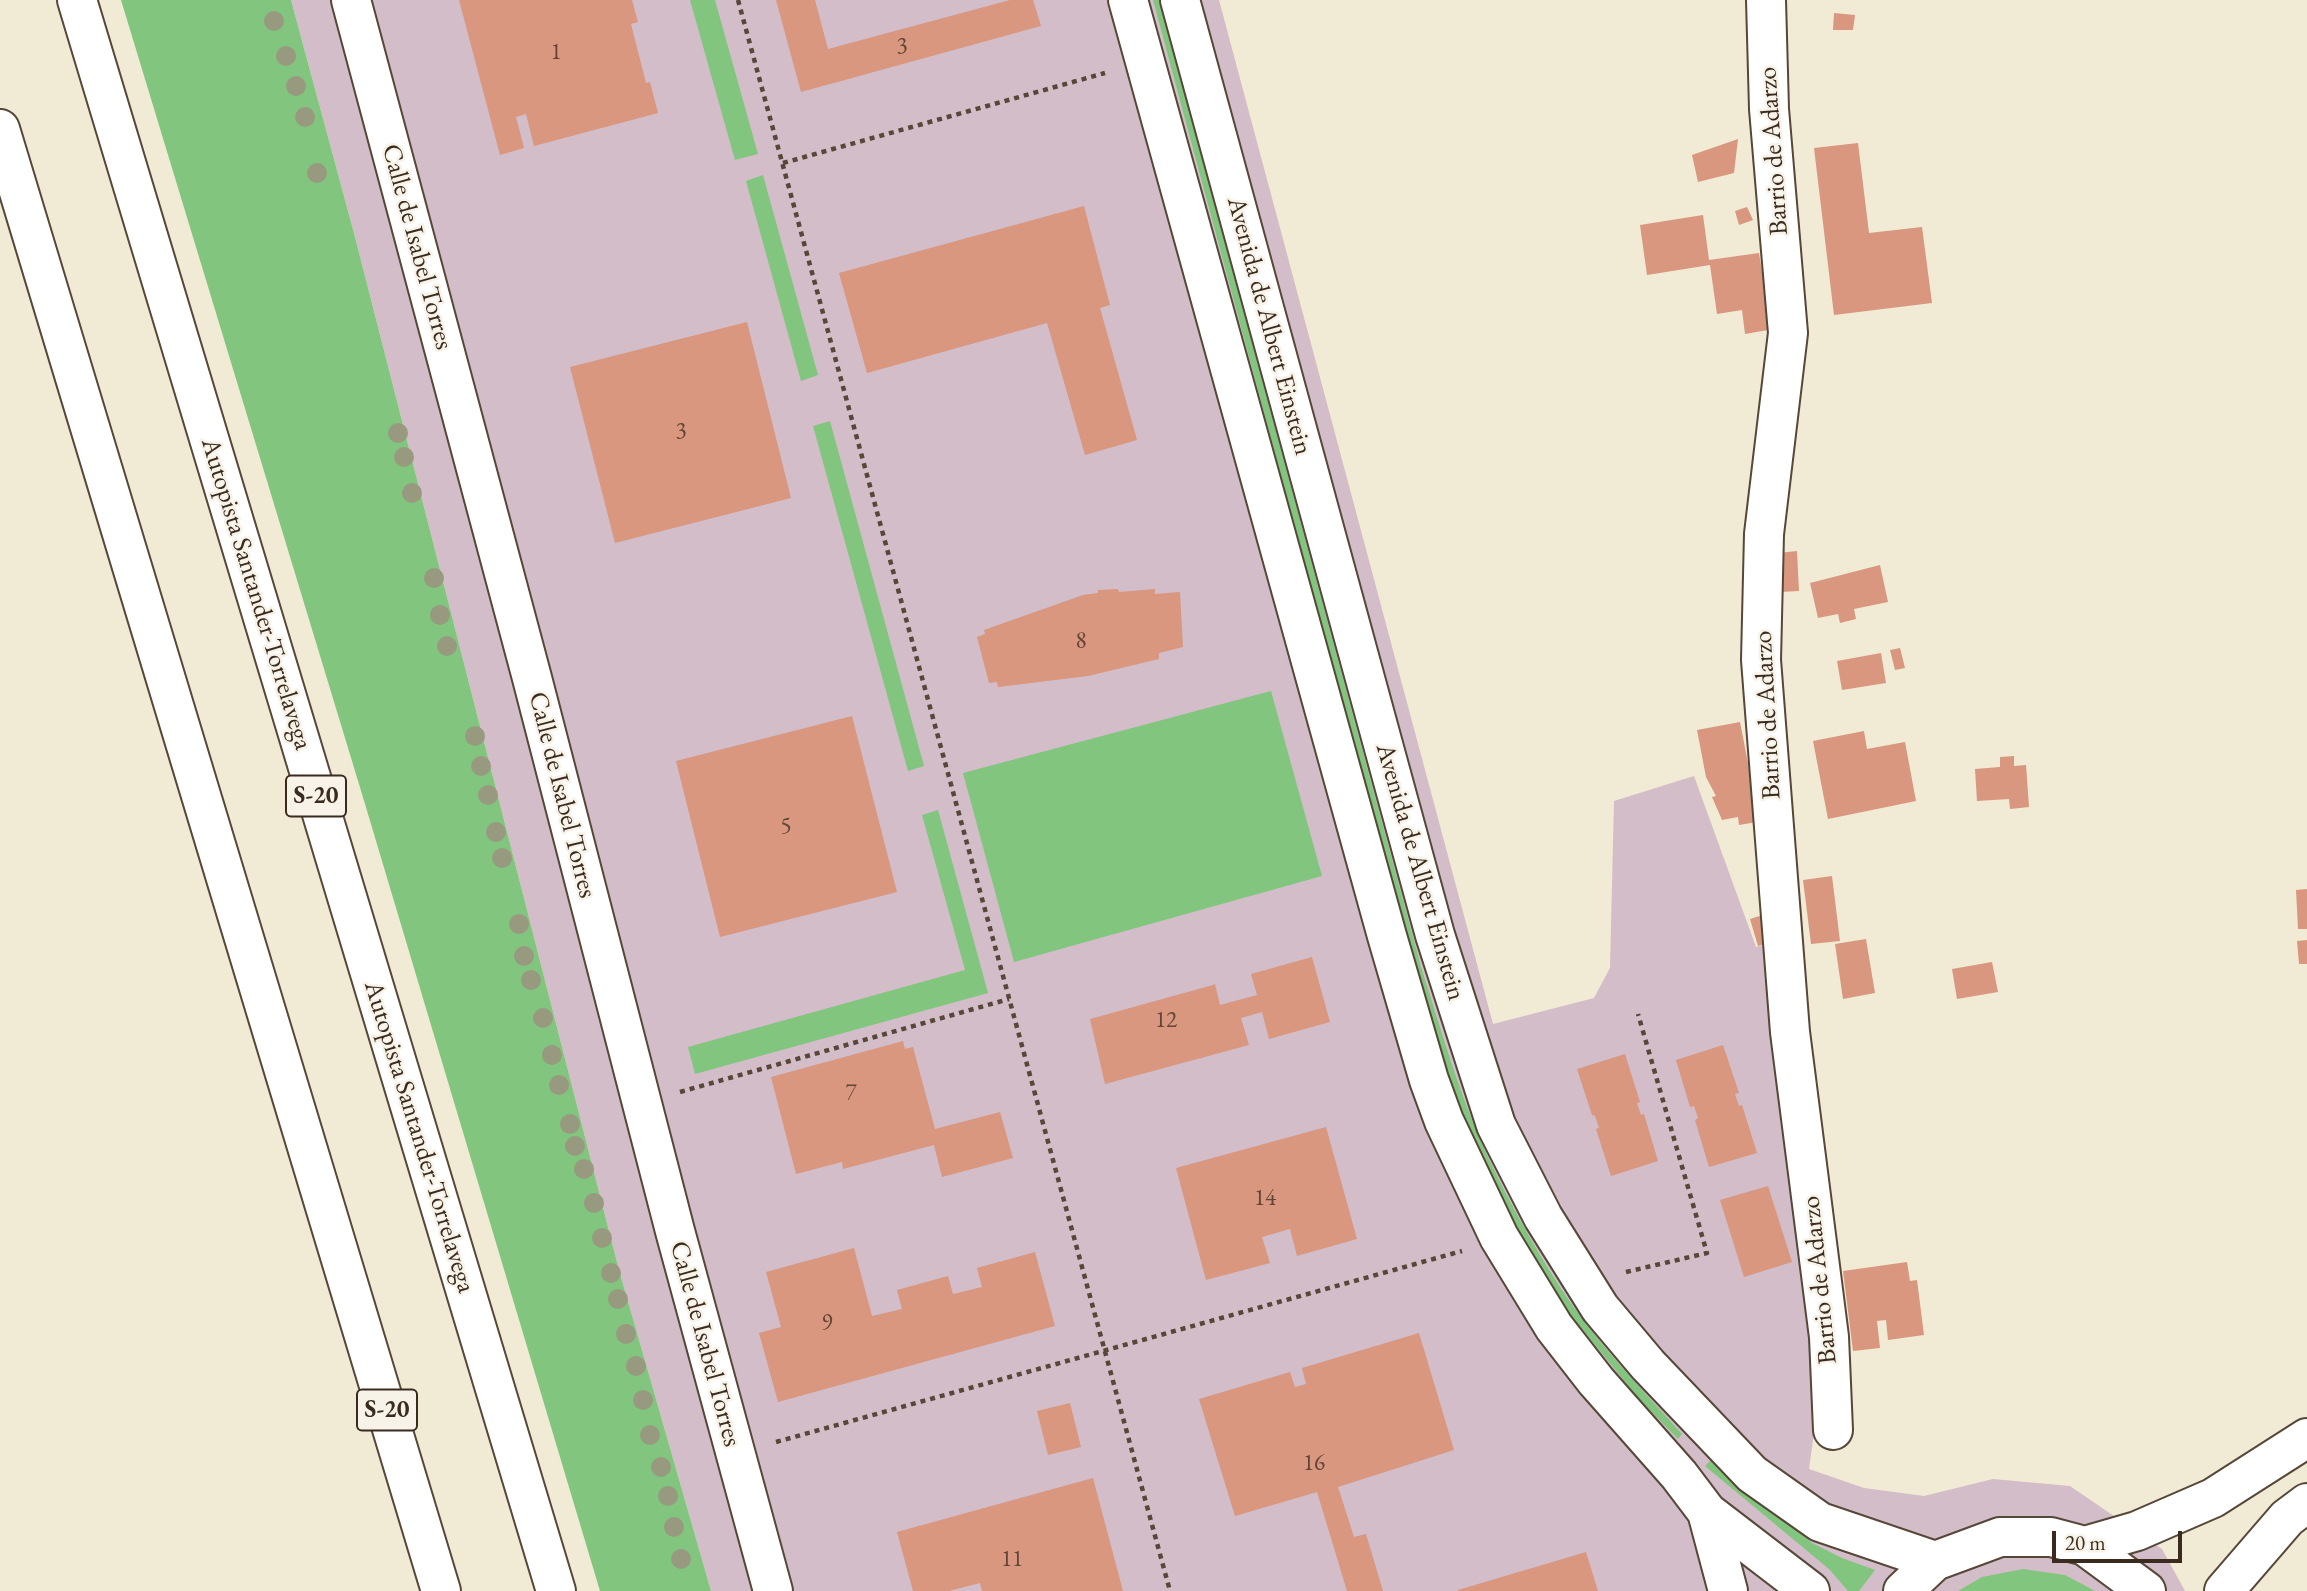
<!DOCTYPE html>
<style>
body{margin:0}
#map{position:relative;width:2307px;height:1591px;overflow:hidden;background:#f1ead4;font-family:"EB Garamond",serif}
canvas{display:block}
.scale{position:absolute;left:2052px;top:1531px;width:130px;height:32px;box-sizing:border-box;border:4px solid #3b2a1e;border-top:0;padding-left:9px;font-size:21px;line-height:24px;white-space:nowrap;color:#3b2a1e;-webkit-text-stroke:5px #f7f3e8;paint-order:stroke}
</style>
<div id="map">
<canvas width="2307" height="1591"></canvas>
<div class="scale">20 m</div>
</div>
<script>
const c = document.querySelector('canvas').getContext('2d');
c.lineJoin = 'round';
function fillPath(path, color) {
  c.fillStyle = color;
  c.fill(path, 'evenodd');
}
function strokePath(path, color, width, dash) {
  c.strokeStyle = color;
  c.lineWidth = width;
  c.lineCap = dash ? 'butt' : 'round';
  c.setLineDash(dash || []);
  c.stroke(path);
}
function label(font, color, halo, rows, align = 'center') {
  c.font = font + ' "EB Garamond",serif';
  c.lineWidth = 5;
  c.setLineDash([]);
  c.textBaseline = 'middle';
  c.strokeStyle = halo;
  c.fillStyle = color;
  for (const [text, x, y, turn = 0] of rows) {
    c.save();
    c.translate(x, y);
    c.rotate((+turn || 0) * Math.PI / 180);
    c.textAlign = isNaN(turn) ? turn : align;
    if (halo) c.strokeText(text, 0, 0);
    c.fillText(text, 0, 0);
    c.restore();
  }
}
const industrial = new Path2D(`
 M291 0H1219L1493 1024 1594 998 1610 968 1614 801 1694 776 1756 947 1770 943 1819 1396 1809 1469 1864 1488 1924 1496 1993 1479 2070 1486 2162 1549 2185 1591H711L619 1270 355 237Z`);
const green = new Path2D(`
 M121 0H291L355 237 619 1270 711 1591H600L362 794Z
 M690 0H715L758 154 735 160Z
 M1153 0H1159L1422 970C1440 1026 1456 1083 1479 1137 1502 1189 1529 1239 1560 1287 1594 1340 1640 1387 1682 1434L1678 1439 1639 1399 1566 1309 1520 1236 1483 1163 1462 1116 1407 944Z
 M763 175 818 375 801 381 746 181Z
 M830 421 924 766 908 771 813 426Z
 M1271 691 1322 876 1014 962 963 773Z
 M938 810 988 993 695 1074 688 1047 965 970 922 815Z
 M1711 1460 1812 1543 1842 1558 1875 1570 1859 1591H1848L1829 1569 1705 1466Z
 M2023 1569 2065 1575 2095 1591H1958L1982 1577Z`);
const building = new Path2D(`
 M459 0H632L638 22 631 24 646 83 650 82 658 113 534 146 526 114 516 117 524 148 500 155Z
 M776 0H815L828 49 1010 0H1033L1041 26 801 92Z
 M1834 13 1855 15 1853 30H1833Z
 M1738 139 1734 173 1698 182 1692 155Z
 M1858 143 1869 233 1922 227 1932 303 1834 315 1814 148Z
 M1084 206 1110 305 1100 308 1137 440 1085 455 1047 323 867 373 839 273Z
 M1747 207 1753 220 1739 225 1735 211Z
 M1703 215 1709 260 1759 253 1768 309V330L1745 334 1742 310 1717 314 1710 265 1647 275 1640 225Z
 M747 322 791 498 615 543 570 367Z
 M1797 551 1799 591 1780 592 1778 553Z
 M1880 565 1888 602 1854 609 1856 619 1840 623 1838 614 1818 618 1810 583Z
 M1118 589 1119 592 1155 589V594L1180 592 1183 647 1159 653V659L1088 676 998 687 997 682 989 683 977 637 985 634 984 630 1083 595 1098 593V590Z
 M1900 648 1905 668 1895 670 1890 650Z
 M1881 653 1886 683 1842 690 1837 661Z
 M852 716 897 892 720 937 676 761Z
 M1740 722 1753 789 1757 822 1739 825 1738 817 1722 820 1712 797 1716 796 1706 777 1697 730Z
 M1864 731 1867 749 1905 742 1916 801 1828 819 1813 741Z
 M2014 756V766L2026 765 2029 807 2010 809 2009 799 1977 801 1975 769 2000 767V757Z
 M1832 876 1840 941 1811 944 1803 880Z
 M2307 889V929H2298L2296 890Z
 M1766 914 1769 943 1758 946 1750 919Z
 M1866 939 1875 993 1843 999 1835 944Z
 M2307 940V964H2299L2297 941Z
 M1312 957 1330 1022 1269 1039 1262 1012 1241 1018 1249 1045 1105 1084 1090 1019 1213 985 1215 984 1220 1005 1257 995 1251 974Z
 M1992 962 1998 992 1957 999 1952 969Z
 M903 1041 905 1049 913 1047 935 1129 1000 1112 1013 1158 942 1177 934 1145 843 1169 842 1162 796 1174 771 1077Z
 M1723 1045 1739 1093 1735 1094 1739 1106 1742 1105 1757 1153 1709 1167 1695 1120 1698 1118 1694 1106 1690 1107 1676 1060Z
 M1625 1054 1640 1102 1637 1103 1641 1115 1644 1114 1658 1161 1611 1176 1596 1129 1599 1128 1595 1116 1592 1115 1577 1069Z
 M1326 1127 1357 1239 1297 1256 1290 1229 1262 1237 1270 1263 1206 1280 1176 1168Z
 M1768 1186 1792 1262 1744 1277 1720 1200Z
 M854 1248 872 1316 902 1309 897 1290 948 1276 953 1294 982 1287 977 1268 1035 1252 1055 1326 778 1402 759 1333 781 1327 766 1272Z
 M1907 1262 1910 1281 1917 1280 1924 1335 1888 1340 1886 1320 1877 1321 1880 1348 1853 1351 1843 1271Z
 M1419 1333 1454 1450 1338 1487 1354 1537 1366 1534 1383 1591H1347L1317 1492 1324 1490 1235 1516 1199 1399 1290 1372 1295 1387 1306 1384 1302 1368Z
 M1070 1403 1081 1447 1048 1455 1037 1411Z
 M1093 1478 1123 1591H982L980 1583 949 1591H913L897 1532Z
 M1586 1552 1598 1591H1458V1590Z`);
const path = new Path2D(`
 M738 0 1170 1591
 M783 163 1105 73
 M680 1092 1009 999
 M1626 1272 1707 1253 1638 1014
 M776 1442 1462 1251`);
const minor = new Path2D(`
 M351 0 532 678 675 1231 773 1591
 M1766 0 1769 109 1788 333 1764 534 1761 660 1790 1032 1829 1337 1833 1430`);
const major = new Path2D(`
 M1128 0 1387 936 1429 1080 1444 1121 1499 1237 1554 1327 1596 1381 1679 1475 1707 1512 1810 1591
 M1180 0 1435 935 1496 1125 1543 1217 1600 1308 1648 1365 1752 1474 1820 1522 1935 1561
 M1707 1512 1728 1591
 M2085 1546 2137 1531 2213 1498 2307 1438
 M1903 1591 1935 1561 2000 1537H2051L2085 1546 2146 1591
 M2224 1591 2287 1518 2307 1503`);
const highway = new Path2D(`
 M77 0 556 1591
 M0 129 441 1591`);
const trees = [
 [274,21],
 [286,56],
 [296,86],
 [305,117],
 [317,173],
 [398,433],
 [404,457],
 [412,493],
 [434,578],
 [440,615],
 [447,646],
 [475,736],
 [481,766],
 [488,795],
 [496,832],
 [502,858],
 [519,924],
 [524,956],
 [531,980],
 [543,1018],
 [552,1055],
 [559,1085],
 [570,1124],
 [575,1146],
 [584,1169],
 [594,1203],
 [602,1238],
 [611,1273],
 [618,1299],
 [626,1334],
 [636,1366],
 [643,1400],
 [650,1435],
 [661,1467],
 [668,1496],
 [674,1527],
 [681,1559]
];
const numberNames = [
 ["3",902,47],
 ["1",556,53],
 ["3",681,432],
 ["8",1081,642],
 ["5",786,827],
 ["12",1166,1021],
 ["7",851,1094],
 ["14",1265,1199],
 ["9",827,1324],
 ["16",1314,1464],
 ["11",1012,1560]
];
const shields = [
 [316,796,60],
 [387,1410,60]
];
const shieldNames = [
 ["S-20",316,796],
 ["S-20",387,1410]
];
const streetNames = [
 ["Barrio de Adarzo",1774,151,-94],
 ["Calle de Isabel Torres",417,247,75],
 ["Avenida de Albert Einstein",1269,326,75],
 ["Autopista Santander-Torrelavega",256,594,73],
 ["Barrio de Adarzo",1768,715,-93],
 ["Calle de Isabel Torres",562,795,76],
 ["Avenida de Albert Einstein",1420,872,74],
 ["Autopista Santander-Torrelavega",419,1137,73],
 ["Barrio de Adarzo",1820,1280,-96],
 ["Calle de Isabel Torres",705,1344,75]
];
fillPath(industrial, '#d2bdc8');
fillPath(green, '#82c57f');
fillPath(building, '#d8977e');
strokePath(minor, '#564739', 42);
strokePath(major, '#564739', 42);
strokePath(highway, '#564739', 42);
strokePath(path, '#564739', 4.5, [5, 5]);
strokePath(minor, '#fff', 38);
strokePath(major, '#fff', 38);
strokePath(highway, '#fff', 38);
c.fillStyle = '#989a80';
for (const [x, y] of trees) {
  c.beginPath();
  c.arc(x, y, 10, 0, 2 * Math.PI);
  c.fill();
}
label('23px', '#624536', null, numberNames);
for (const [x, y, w] of shields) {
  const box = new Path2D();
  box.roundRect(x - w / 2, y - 20.5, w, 41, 5);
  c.fillStyle = '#f7f3e8';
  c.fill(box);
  strokePath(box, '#3b2a1e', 2);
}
label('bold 24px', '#3b2a1e', null, shieldNames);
label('26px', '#3b2a1e', '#f7f3e8', streetNames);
</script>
